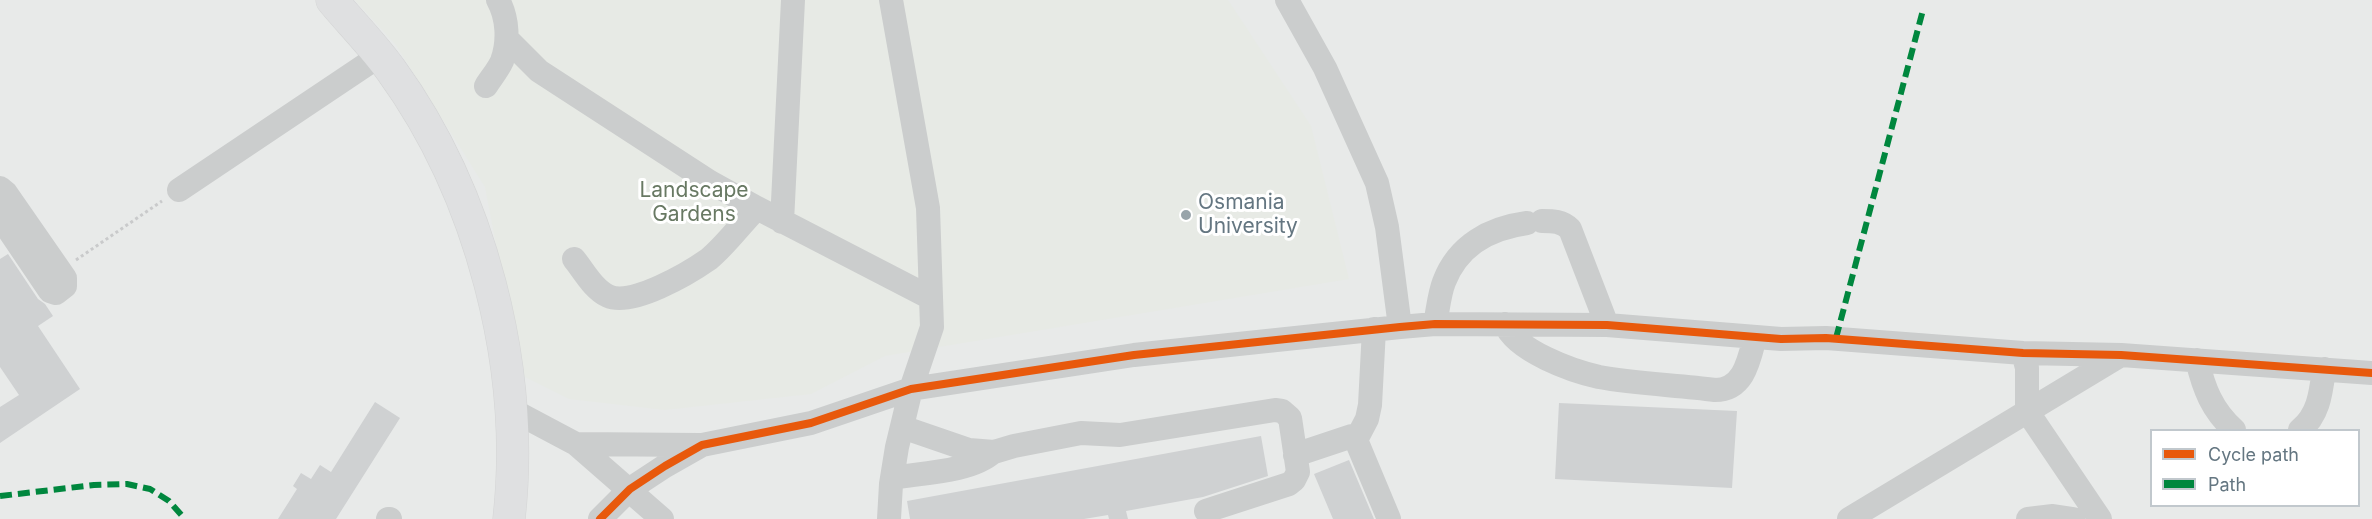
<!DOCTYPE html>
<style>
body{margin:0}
#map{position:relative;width:2372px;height:519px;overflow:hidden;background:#f8f8f7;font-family:Inter,sans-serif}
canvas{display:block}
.legend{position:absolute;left:2150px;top:429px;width:210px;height:78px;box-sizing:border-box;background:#fff;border:2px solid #c1c8cd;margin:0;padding:8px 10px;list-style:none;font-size:18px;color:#647681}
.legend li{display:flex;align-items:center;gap:12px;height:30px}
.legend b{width:30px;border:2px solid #c1c8cd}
</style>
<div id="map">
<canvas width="2372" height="519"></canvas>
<ul class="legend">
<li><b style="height:8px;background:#e8590c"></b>Cycle path</li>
<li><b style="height:8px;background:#00873e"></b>Path</li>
</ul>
</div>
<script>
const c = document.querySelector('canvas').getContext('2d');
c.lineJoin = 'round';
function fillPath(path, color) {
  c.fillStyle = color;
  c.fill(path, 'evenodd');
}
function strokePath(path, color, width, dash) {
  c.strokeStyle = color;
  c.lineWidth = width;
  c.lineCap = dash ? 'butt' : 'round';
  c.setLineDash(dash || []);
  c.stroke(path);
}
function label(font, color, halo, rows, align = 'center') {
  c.font = font + ' Inter,sans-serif';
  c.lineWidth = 6;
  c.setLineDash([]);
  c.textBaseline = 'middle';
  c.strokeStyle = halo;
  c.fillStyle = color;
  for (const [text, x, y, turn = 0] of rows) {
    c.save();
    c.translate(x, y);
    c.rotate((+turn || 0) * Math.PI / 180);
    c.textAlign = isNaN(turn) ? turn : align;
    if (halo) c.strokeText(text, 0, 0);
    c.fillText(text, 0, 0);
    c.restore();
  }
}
const built = new Path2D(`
 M0 0H2372V519H0ZM2152 430H2358V506H2152Z`);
const green = new Path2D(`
 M355 0H1228L1311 126 1349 279 885 356 811 394 665 410 569 399 521 375 485 187 396 45Z`);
const building = new Path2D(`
 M8 254 38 299 45 304 53 316 38 326 80 389 0 443V407L19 395 0 367V259Z
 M375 402 400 418 336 519H278L297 489 293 486 301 473 311 479 320 465 331 472Z
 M1559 403 1737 411 1732 488 1555 479Z
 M1261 436 1268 476 1203 497 1126 511 1128 519H1109L1108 515 1084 519H910L907 501Z
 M1349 460 1374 519H1333L1314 474Z`);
const path = new Path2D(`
 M76 260 162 201`);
const minor = new Path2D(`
 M1287 0 1325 68 1377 183 1387 227 1400 327
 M507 39 539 71 710 182 757 208 931 298
 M486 86C491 78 498 70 502 61 509 42 508 18 498 0
 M0 188 6 193 65 278V286L56 293 50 291 0 217
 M179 190 379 56
 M1542 221C1553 221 1562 221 1570 229L1607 325
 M782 222 793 0
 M574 259C584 271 593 289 608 296 632 307 689 273 709 259 726 245 741 224 757 208
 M1435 324C1438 310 1439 295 1444 282 1458 245 1490 228 1527 223
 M1505 324C1516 351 1572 371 1599 377 1637 384 1677 385 1715 390 1744 390 1749 360 1755 337
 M2023 353 2027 368V411L2100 519
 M2197 360C2204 389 2212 410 2234 430
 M512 410 576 444 699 445
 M902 427 969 450 994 452 1014 446 1081 433 1120 435 1275 410 1282 411 1290 418 1298 472 1294 480 1289 484 1206 511
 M2300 430C2319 415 2321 392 2324 369
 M1356 440 1367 419 1370 405 1374 329
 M576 444 662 519
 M1295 455 1352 436 1356 440 1389 519
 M892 478C921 473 971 472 993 452
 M388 519H390
 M600 519 630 489 665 466 702 445 811 423 911 389 1134 355 1400 327 1435 324 1607 325 1781 339 1826 338 2023 353 2121 355 2372 373
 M889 519 891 484 897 447 911 389 932 327 928 208 891 0
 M1849 519 2121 355
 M2028 519 2053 516 2073 519`);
const major = new Path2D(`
 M332 0C351 23 373 45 391 70 481 194 526 367 509 519`);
const quiet = new Path2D(`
 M1836 338 1923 10
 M0 496 94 485 127 484 150 489 169 501 185 519`);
const cycleway = new Path2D(`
 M600 519 630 489 665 466 702 445 811 423 911 389 1134 355 1400 327 1435 324 1607 325 1781 339 1826 338 2023 353 2121 355 2372 373`);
const markers = [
 [1186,215,6,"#98a4aa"]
];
const parkNames = [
 ["Landscape",694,191],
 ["Gardens",694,215]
];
const poiNames = [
 ["Osmania",1198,203],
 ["University",1198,227]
];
fillPath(built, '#e8eae9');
fillPath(green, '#e7eae5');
fillPath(building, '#cfd1d2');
strokePath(major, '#d4d5d5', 33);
strokePath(path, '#c9cacb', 3, [3, 3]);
strokePath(minor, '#cbcdcd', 24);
strokePath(major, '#dfe0e1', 32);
strokePath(quiet, '#00873e', 6, [12, 6]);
strokePath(cycleway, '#e8590c', 8);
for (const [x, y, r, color] of markers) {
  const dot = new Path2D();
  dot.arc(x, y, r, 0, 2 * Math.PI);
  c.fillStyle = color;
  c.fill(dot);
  strokePath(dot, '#fff', 2);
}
label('21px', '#687963', '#fff', parkNames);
label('21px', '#647681', '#fff', poiNames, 'left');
</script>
